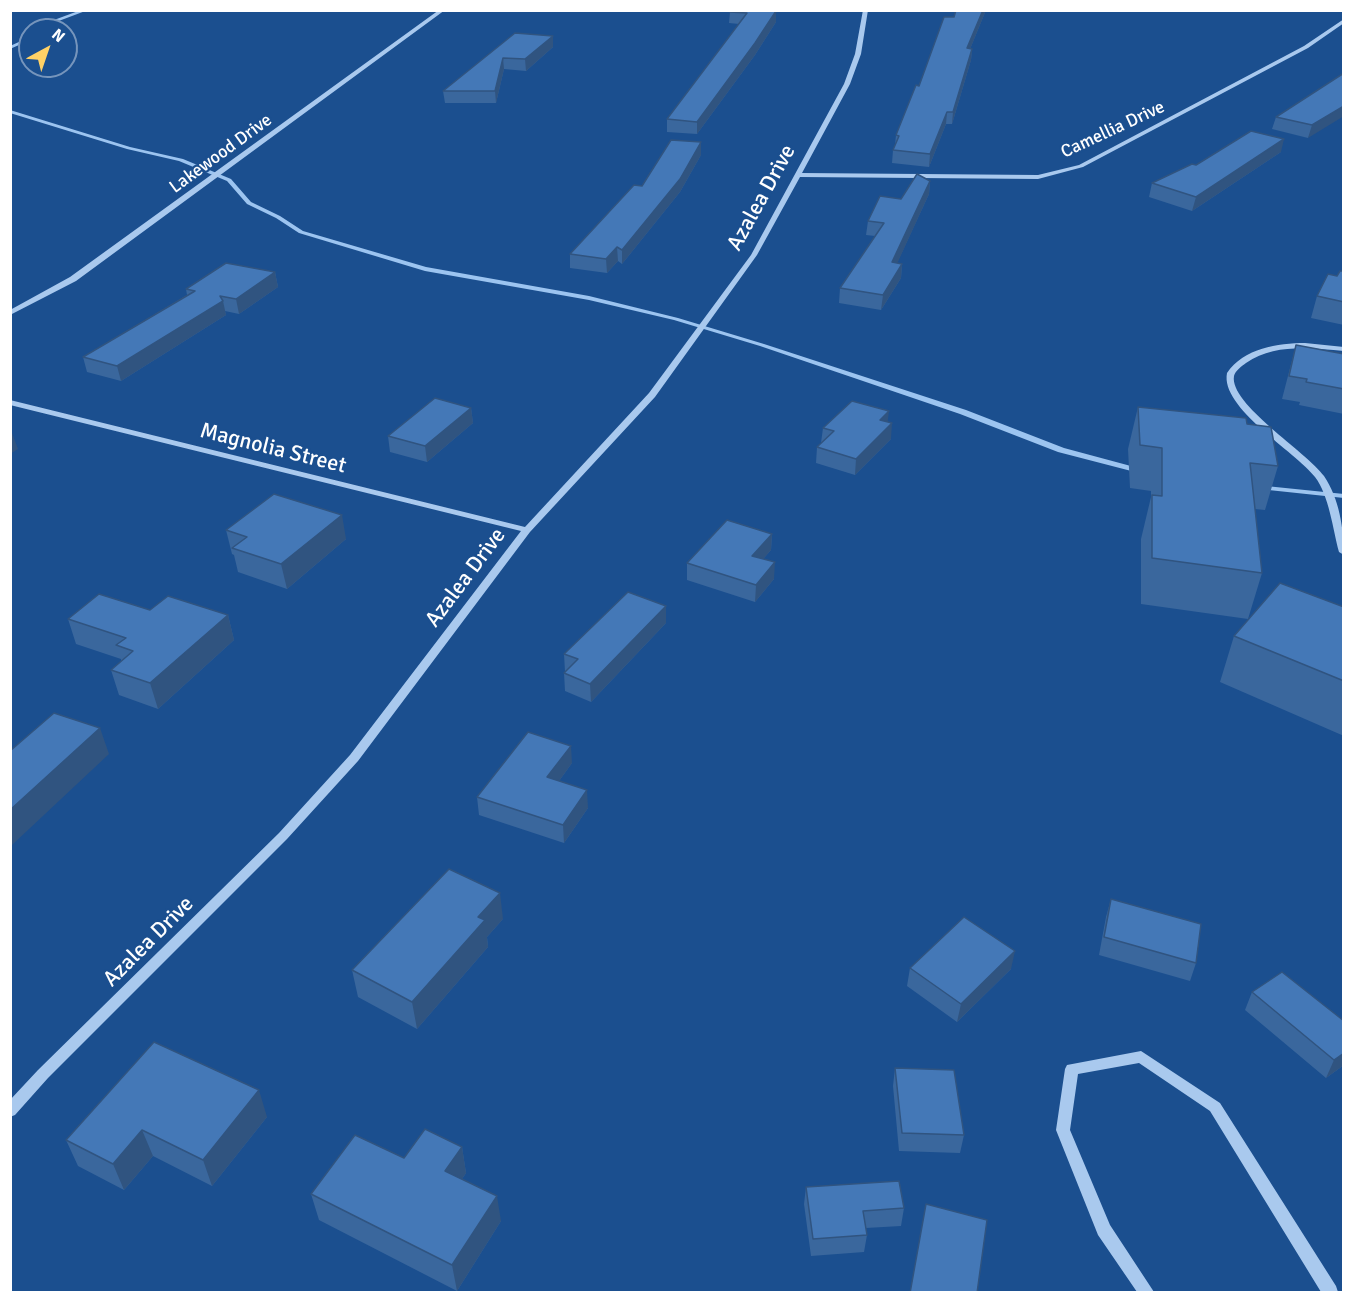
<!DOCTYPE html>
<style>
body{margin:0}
#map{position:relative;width:1354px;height:1303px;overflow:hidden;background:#1b4f8f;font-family:Signika,sans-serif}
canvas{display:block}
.frame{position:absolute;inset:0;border:12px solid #fff;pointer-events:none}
.north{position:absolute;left:18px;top:18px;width:60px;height:60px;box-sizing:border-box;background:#1b4f8f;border:2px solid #7695bc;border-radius:50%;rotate:40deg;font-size:16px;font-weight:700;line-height:24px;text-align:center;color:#fff}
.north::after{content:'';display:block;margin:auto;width:21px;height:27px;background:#ffd166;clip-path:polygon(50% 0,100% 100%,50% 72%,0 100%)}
</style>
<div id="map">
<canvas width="1354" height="1303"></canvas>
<div class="frame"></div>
<div class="north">N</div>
</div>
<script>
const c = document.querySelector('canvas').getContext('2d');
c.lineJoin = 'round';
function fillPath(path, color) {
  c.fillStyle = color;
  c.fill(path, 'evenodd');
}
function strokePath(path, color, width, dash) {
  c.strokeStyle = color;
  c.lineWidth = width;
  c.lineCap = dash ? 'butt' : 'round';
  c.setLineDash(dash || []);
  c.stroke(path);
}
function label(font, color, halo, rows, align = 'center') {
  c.font = font + ' Signika,sans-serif';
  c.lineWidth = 4.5;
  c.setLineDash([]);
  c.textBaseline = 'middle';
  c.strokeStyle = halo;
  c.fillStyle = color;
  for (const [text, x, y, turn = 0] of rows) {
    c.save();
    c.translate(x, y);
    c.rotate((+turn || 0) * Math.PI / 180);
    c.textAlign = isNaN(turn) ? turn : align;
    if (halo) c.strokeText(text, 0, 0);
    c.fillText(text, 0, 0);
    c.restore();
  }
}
const stream = new Path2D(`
 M81 10H88L56 22 47 30H42L54 20Z
 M30 37V40L10 49V46Z
 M10 110 130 147 183 159 231 179 251 202 280 216 303 231 426 267 589 296 678 318 764 344 966 410 1064 448 1142 469 1143 471 1139 473 1058 452 960 414 760 346 674 320 589 300 425 271 299 233 276 218 247 204 227 181 179 161 127 149 10 113Z
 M1256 485 1344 494V498L1259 489 1255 487Z`);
const minor = new Path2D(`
 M439 10H445L76 281 10 315V310L70 277Z
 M863 10H868L861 54 850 84 802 173 1038 175 1079 165 1304 46 1344 19V23L1308 48 1083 167 1038 179 800 177 757 255 655 397 530 532 358 761 287 839 48 1078 15 1115 10 1117V1100L38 1070 279 833 350 755 521 531 10 405V400L525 527 649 393 751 255 844 84 855 54Z
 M1305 343 1344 347V351C1311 348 1275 343 1246 363 1242 366 1235 371 1234 376 1229 404 1307 452 1324 476 1339 498 1344 529 1344 555L1339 552C1333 530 1329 495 1315 477 1295 451 1220 408 1227 373 1244 348 1278 343 1305 343Z
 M1141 1051 1220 1103 1336 1286 1338 1292H1321L1210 1111 1139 1063 1078 1074 1070 1130 1110 1225 1154 1292H1137L1098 1235 1056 1130 1065 1069 1067 1065Z`);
const wall = new Path2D(`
 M956 10H986L970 49H972L971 60 952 124H946L929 167 892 163 893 150 895 145 896 135 954 17Z
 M730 12 776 13V22L755 55 697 134 667 132V119L739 24 729 23Z
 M515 33 553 36V47L526 71 504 69 496 103H445L443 91Z
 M1344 73 1308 138 1272 129 1276 117Z
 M1281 152 1192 211 1149 197 1152 183 1196 165Z
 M701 155 680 192 622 264 618 261 607 273 570 268V254L642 186Z
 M930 181 929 194 897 263 902 264 901 278 881 310 839 303 840 288 875 236 866 235 868 221 901 199Z
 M1344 271V325L1311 318 1317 296 1337 276Z
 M275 272 278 287 239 314 225 311 226 315 121 381 87 372 83 357 187 295 186 289Z
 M1296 345 1344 354V414L1299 405 1300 402 1282 399Z
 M1138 407 1247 424 1278 466 1265 510 1255 509 1262 573 1248 619 1141 604V539L1151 497V491L1130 488 1128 449Z
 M471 408 473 423 427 462 390 452 388 436Z
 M823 428 891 439 855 475 816 463 817 447 821 443Z
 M226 530 346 539 287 589 238 572 234 555 232 554Z
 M772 534 771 550 763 559 774 579 755 602 687 580V563Z
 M1344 607V736L1220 682 1234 636Z
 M150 610 228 615 234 640 158 709 119 695 111 670 121 661V659L76 644 68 619Z
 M666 623 591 702 565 691 564 673 565 672 564 654Z
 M572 763 559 781 588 808 564 843 479 815 477 797Z
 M1111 899 1196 963 1190 981 1099 955 1106 917Z
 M503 919 487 937 488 947 417 1029 358 997 352 970Z
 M910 968 1011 969 957 1022 907 986Z
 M1252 992 1344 1021V1065L1326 1078 1245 1010Z
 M154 1042 267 1117 212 1186 153 1156 124 1190 78 1166 66 1140Z
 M895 1068 964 1135 960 1153 899 1151 893 1086Z
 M462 1147 466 1173 462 1179 501 1221 457 1291 319 1220 311 1194 404 1158Z
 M806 1187 904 1208 901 1226 866 1228 867 1235 864 1252 811 1256 804 1204Z`);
const shadedWall = new Path2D(`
 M772 10H778L776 13V22L755 55 697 134V122Z
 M983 10H986L966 59 967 48Z
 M553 36V47L526 71 525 59Z
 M972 49 971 60 952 124 953 112Z
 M503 58 504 69 496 103 495 91Z
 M1344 106V116L1308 138 1312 125Z
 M947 112 946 124 929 167 930 154Z
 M1284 139 1281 152 1192 211 1196 197Z
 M701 142V155L680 192 622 264V250Z
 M930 181 929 194 891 277 892 262Z
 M617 247 618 261 607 273 606 259Z
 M902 264 901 278 881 310 883 295Z
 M275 272 278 287 239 314 236 299Z
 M223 301 226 315 121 381 117 366Z
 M471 408 473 423 427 462 425 446Z
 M889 411 887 427 880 420Z
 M892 423 891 439 855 475 856 459Z
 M12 433 18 449 10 454V434Z
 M342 515 346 539 287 589 281 564Z
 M772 534 771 550 752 572V556Z
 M775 562 774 579 755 602 756 585Z
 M666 606V623L591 702 590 684Z
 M228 615 234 640 158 709 150 683Z
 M100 728 109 754 12 845 10 841V810Z
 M571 746 572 763 549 795 547 777Z
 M587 790 588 808 564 843 563 825Z
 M500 893 503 919 487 937 488 947 417 1029 412 1002 478 917Z
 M1015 951 1011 969 957 1022 961 1004Z
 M1344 1053V1065L1326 1078 1334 1060Z
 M259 1090 267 1117 212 1186 203 1160Z
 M142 1130 153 1156 124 1190 113 1164Z
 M462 1147 466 1173 450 1197 445 1171Z
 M497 1196 501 1221 457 1291 452 1265Z`);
const building = new Path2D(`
 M731 10 776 11 755 43 697 122 667 119 747 13 730 12Z
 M956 10H983L967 48 972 49 953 112H947L930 154 893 150 899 136 896 135 916 85 919 86 944 17H954Z
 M515 33 553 36 525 59 503 58 495 91H443Z
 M1344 73V106L1312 125 1276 117Z
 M1251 131 1284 139 1196 197 1152 183 1192 164 1196 165Z
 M671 140 701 142 680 179 622 250 617 247 606 259 570 254 634 185 642 186Z
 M917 174 930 181 892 262 902 264 883 295 840 288 884 223 868 221 880 196 901 199Z
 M226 263 275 272 236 299 220 296 223 301 117 366 83 357 195 291 186 289Z
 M1340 271H1344V302L1317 296 1328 274 1337 276Z
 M1296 345 1344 354V389L1306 382 1307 379 1289 376Z
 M435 398 471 408 425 446 388 436Z
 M852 401 889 411 880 420 892 423 856 459 817 447 834 431 823 428Z
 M1138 407 1246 418 1247 424 1271 427 1278 466 1250 463 1262 573 1152 558V495L1162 496V448L1140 445Z
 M274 494 342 515 281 564 232 548 247 537 226 530Z
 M727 520 772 534 752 556 775 562 756 585 687 563Z
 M1280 583 1344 607V681L1234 636Z
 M628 592 666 606 590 684 564 673 578 659 564 654Z
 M99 594 150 610 168 596 228 615 150 683 111 670 133 651 116 645 126 638 68 619Z
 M54 713 100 728 10 810V751Z
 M528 732 571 746 547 777 587 790 563 825 477 797Z
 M449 869 500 893 478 917 485 920 412 1002 352 970Z
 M1111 899 1201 924 1196 963 1104 937Z
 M964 917 1015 951 961 1004 910 968Z
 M1282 972 1344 1021V1053L1334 1060 1252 992Z
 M154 1042 259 1090 203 1160 142 1130 113 1164 66 1140Z
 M895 1068 954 1070 964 1135 902 1133Z
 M425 1129 462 1147 445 1171 497 1196 452 1265 311 1194 355 1135 404 1158Z
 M899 1181 904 1208 863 1211 867 1235 813 1239 806 1187Z
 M926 1204 987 1220 977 1293H910Z`);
const farStreetnames = [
 ["Camellia Drive",1113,130,-25],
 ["Lakewood Drive",221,154,-36]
];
const streetNames = [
 ["Azalea Drive",762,198,-61],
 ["Magnolia Street",273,449,14],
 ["Azalea Drive",466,578,-53],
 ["Azalea Drive",149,942,-45]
];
fillPath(stream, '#9cc4f0');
fillPath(minor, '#a9c9ee');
fillPath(wall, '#3a679d');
fillPath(shadedWall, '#305480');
fillPath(building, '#4478b7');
strokePath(building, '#305480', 1.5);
label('18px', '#fff', '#1b4f8f', farStreetnames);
label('22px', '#fff', '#1b4f8f', streetNames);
</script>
